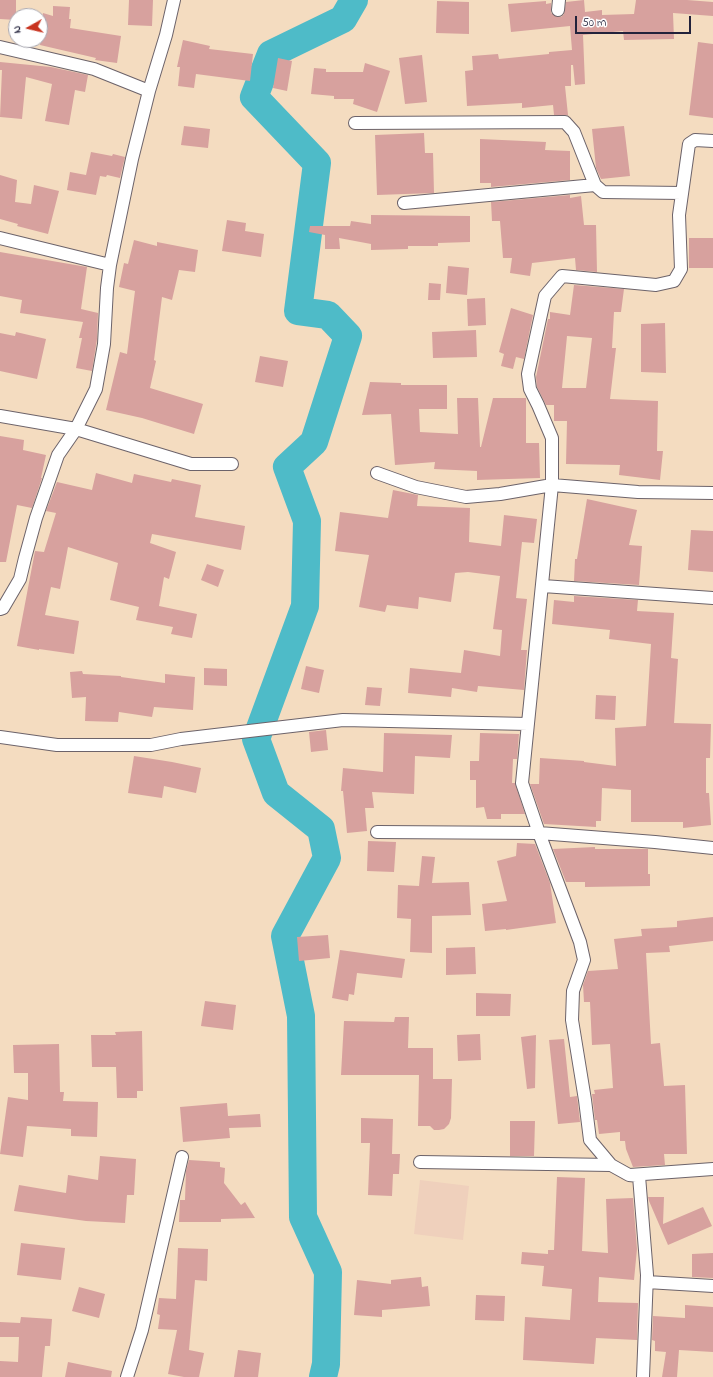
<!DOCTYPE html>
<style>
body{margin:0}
#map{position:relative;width:713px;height:1377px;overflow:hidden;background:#f4dcc0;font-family:"Indie Flower",sans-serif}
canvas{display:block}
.north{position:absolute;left:8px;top:8px;width:40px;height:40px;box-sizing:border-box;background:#fff;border:1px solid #a7a7b1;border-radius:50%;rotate:262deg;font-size:11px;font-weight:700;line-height:16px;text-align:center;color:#22223b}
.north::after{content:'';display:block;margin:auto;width:14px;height:18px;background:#c8321e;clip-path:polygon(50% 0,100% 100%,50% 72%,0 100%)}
.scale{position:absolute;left:575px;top:16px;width:116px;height:18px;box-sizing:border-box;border:2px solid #22223b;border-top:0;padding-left:5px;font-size:12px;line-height:14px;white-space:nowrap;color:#22223b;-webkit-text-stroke:3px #fff;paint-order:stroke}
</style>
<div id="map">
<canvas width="713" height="1377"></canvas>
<div class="north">N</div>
<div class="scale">50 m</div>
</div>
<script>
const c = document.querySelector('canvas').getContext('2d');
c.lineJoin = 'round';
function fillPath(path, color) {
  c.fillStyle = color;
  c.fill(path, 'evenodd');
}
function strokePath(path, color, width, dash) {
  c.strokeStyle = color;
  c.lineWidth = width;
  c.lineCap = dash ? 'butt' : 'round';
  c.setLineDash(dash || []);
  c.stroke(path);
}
const built = new Path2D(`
 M420 1180 469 1186 463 1240 414 1234Z`);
const river = new Path2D(`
 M323 1377 326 1364 328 1272 303 1217 301 1016 285 936 327 858 321 829 276 793 256 739 305 606 307 521 287 467 314 442 348 336 328 315 298 311 317 163 254 97 271 54 343 19 354 0`);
const building = new Path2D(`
 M0 0H16V20L0 19Z
 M129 0H153L152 26 128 25Z
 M584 0 585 12 602 10V15L634 14 636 0H687L713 2V16L673 13 674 39 624 40 623 31 583 35 585 84 575 85 573 65H571V86H565L568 115H554L553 105 522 108V103L467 106 465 71 473 70 472 56 498 54 499 59 549 54V52L572 50 570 26 511 32 508 4 546 1V4L551 3V13L558 17H561L564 14 566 2Z
 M437 1 469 2V34L436 33Z
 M53 6 70 7 69 19H71L70 28 121 36 117 63 95 60 96 58 40 45 43 13 53 16Z
 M183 40 210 46 209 49 253 54 250 81 196 74 194 88 178 86 180 67H177Z
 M698 42 713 44V118L689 115Z
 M422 55 427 102 405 104 399 58Z
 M278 58 292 61 287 91 273 88Z
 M0 62 51 67 88 75 85 92 75 90 69 125 45 121 52 84 26 77 22 119 0 117 2 70H0Z
 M365 63 390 71 377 112 353 104 354 99H334V96L311 94 314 68 326 69V72H363Z
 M184 126 210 129 208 148 181 145Z
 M624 126 630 176 601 179 596 168 592 129Z
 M424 133 425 153H433L434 193 377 195 375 135Z
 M480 139 546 142 545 150 570 151V180L491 187V183H480Z
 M91 152 112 156 113 154 125 157 120 178 107 175 106 177 100 176 96 195 67 190 70 172 86 175Z
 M0 175 17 180 15 202 31 204 34 185 59 191 48 234 17 226 18 224 0 219Z
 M570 195V198L581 196 584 225H596L597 272 576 270 575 258 532 263 530 276 510 273 512 258H503L500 221H492L491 202Z
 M371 215 470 216V242L438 243V246H408V249L371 250V244L339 238 340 249H325V235L309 232 310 226H350L351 221 371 224Z
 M227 220 246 223 245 231 264 234 261 257 222 251Z
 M689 238H713V268H689Z
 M134 240 157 246V242L198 250 195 272 179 270 172 300 162 297 154 360 156 361 150 388 203 404 194 434 142 418 106 410 120 352 127 354 135 291 119 287 124 263 128 264Z
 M0 252 87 267 81 309 98 313 97 339 92 371 76 368 82 338H79L83 322 20 313 22 300 0 296Z
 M448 266 469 268 467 295 446 293Z
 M429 283 441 284 440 300H428Z
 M574 285 624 289 621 312H614L612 348H616L610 399 658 401 657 451H663L660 480 619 475 620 465 566 464 567 421H554V405H546L537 387 536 377 548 319H550V312L570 315ZM567 336 592 338 586 388H562Z
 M485 298 486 325 468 326 467 299Z
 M511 308 533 315 524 359 516 357 513 369 501 366 504 354 499 352Z
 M665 323 666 373 641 372V324Z
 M476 330 477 357 433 358 432 332Z
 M16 332 46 339 37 379 0 371V333L15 336Z
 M260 356 288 361 283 387 255 382Z
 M370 382 401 383V385H447V409H419L420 432 458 434 457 398H478L480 447H481L493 398H526V443H539L540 478 477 480V471L434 469 435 462 395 465 391 414 362 415Z
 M0 436 24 440 23 450 46 455 41 478H42L32 508 17 505 6 562H0Z
 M96 473 132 483 134 474 171 482 172 479 201 485 195 517 245 526 241 550 152 534 150 543 176 552 169 579 164 577 159 606 197 614 192 638 171 634 173 627 136 620 139 607 110 600 118 563 68 547 60 589 51 587 45 615 79 621 74 654 39 649V650L17 646 35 551 44 552 56 513 46 511 57 482 92 490Z
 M393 490 418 495 417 506 470 508 469 542 501 546 504 515 537 519 534 543 522 542 516 598 527 599 521 650H527L524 690 478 686 477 692 452 688 451 697 408 693 410 668 461 673 464 650 500 656 502 630 493 629 500 576 468 572 455 573 451 602 419 597 418 609 387 605 385 612 359 607 369 555 335 551 340 512 388 518Z
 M587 499 637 510 629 545 642 546 639 585 574 581 575 559H577Z
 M691 530 713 531V572L688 570Z
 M207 564 224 570 218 587 201 580Z
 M574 596 638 600 637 611 674 613 671 658 678 659 674 723 711 724 710 758H706V793H709L711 825 683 828V822H631V790L602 788 601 821H596V827L544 824 530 784H539L540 758 584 761V762L616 766 615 728 646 726 651 644 609 639 610 630 552 624 554 600 574 602Z
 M306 666 324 670 319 693 301 689Z
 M204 668 227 669V686L204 685Z
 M82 671 83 674 121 676V677L165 683V674L195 677 193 710 154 707 152 717 119 712 118 722 85 721 86 697 72 698 70 672Z
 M367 687 382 688 380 706 365 705Z
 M596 695 616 696 615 720 595 719Z
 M326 730 328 750 311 752 309 732Z
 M384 733 452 735 450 758 415 756 414 794 372 792 374 808H365L367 831 347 833 343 791H341L343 768 383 772Z
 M480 733 519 734 517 759H513L512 783H515L525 814H501V819H487L484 807 476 808V780H470V761H479Z
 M134 756 172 762 201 768 196 793 164 786 162 798 128 793Z
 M368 841 396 842 394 872 367 871Z
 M517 843 535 844 550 883 556 923 506 930V929L485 931 482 904 507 901 497 861 516 856Z
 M595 847V849H648V874H650V886L585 887V882H566L553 849Z
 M422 856 435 857 432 883 469 882 471 915 432 916V953L410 952 411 919 397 918 398 885 419 886Z
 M713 917V941L669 946 670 952 646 953 651 1044 660 1043 664 1086 685 1085 687 1154H664L665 1165 633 1167 626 1149 625 1141H620V1132L599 1134 597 1120H595L592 1094H595L594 1090 613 1088 610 1044 592 1045 590 1002H584L583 985 588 971 618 969 614 939 642 936 641 929 677 927V921Z
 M328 935 330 958 299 961 297 937Z
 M475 947 476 974 446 975V948Z
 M340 950 405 959 402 978 357 973 354 995 349 994 348 1001 332 998Z
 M476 993 511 994 510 1016H476Z
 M205 1001 236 1005 233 1030 201 1026Z
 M395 1017H409L408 1048H433V1079H452L451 1118 449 1124 444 1129 439 1130H434L430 1126H418L419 1075H341L344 1021 394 1022Z
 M142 1031 143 1091H137V1098H117L116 1067H92L91 1035H116L115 1032Z
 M480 1034 481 1060 458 1061 457 1035Z
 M536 1035 535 1088 527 1089 521 1037Z
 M564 1039 570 1097 577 1096 580 1122 558 1124 549 1040Z
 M59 1044 60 1092H64L63 1101 98 1102 97 1137 71 1136V1129L27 1126 23 1157 0 1154 8 1097 28 1100V1073H14L13 1045Z
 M227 1103 228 1116 260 1114 261 1127 229 1128 230 1138 183 1142 180 1107Z
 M361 1118 393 1119 392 1154H400L399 1174H393L392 1196 368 1195 370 1143H361Z
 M510 1121H535L534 1156H510Z
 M100 1156 136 1159 134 1195H127L125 1223 86 1221 14 1211 19 1185 66 1193 68 1175 98 1180Z
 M189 1160 220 1162V1167L225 1168 224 1183 241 1205 245 1202 255 1218 221 1219V1222H179L180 1200H185L186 1171Z
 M557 1177 585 1178 582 1251 608 1253 606 1199 633 1198 637 1249 634 1280 599 1277 598 1302 638 1303 637 1340 596 1338 594 1364 523 1360 525 1317 570 1320 572 1289 542 1286 544 1266 521 1264 522 1252 548 1254V1250H554Z
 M648 1197H664L663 1224 703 1207 712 1226 668 1245 649 1201Z
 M21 1243 65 1248 61 1280 17 1275Z
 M178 1248 208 1249 207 1281 195 1280 189 1350 204 1353 199 1377H184L168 1374 177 1330 158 1329 160 1315 157 1314 159 1298 176 1299Z
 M713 1253V1278L692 1277V1254Z
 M421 1277 422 1287 428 1286 430 1306 382 1310V1317L354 1315 357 1280 391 1284V1280Z
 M79 1287 105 1294 99 1318 72 1311Z
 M476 1295 505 1296 504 1321 475 1320Z
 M685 1305 713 1307V1352L679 1350 677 1377H662L666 1352 655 1351V1341L652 1340 653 1316 685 1318Z
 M21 1317 52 1319 50 1346H45L42 1377H0V1361L18 1362 19 1337H0V1322L20 1323Z
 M238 1350 261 1353 258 1377H234Z
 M68 1362 112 1371 111 1377H65Z`);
const minor = new Path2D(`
 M558 10 559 0
 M0 47 94 69 149 91
 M355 123 565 122 574 132 595 185 603 192 682 193
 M404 203 595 185
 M0 238 110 265
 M0 416 76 429 191 464H232
 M377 473 416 487 466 497 500 494 552 485 638 492 713 493
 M543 586 713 598
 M0 609 3 608 20 579 25 558 36 518 58 455 76 429 96 389 104 344 107 288 110 265 132 159 149 91 166 35 174 0
 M0 737 57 745H151L181 739 343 720 528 724
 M377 832 539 833 655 842 713 848
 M420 1162 611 1165
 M630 1175 713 1169
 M647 1282 713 1286
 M127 1377 142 1330 182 1157
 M643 1377 647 1275 639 1176 629 1175 611 1165 590 1140 585 1100 572 1020 573 991 584 960 580 942 539 833 522 783 552 485V438L538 405 530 389 528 374 545 296 562 276 656 285 674 281 681 269 679 215 689 144 695 140 713 141`);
fillPath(built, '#efd0bc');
strokePath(river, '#4ebbc8', 28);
fillPath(building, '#d7a19e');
strokePath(minor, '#6c636a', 14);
strokePath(minor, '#fff', 12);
</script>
